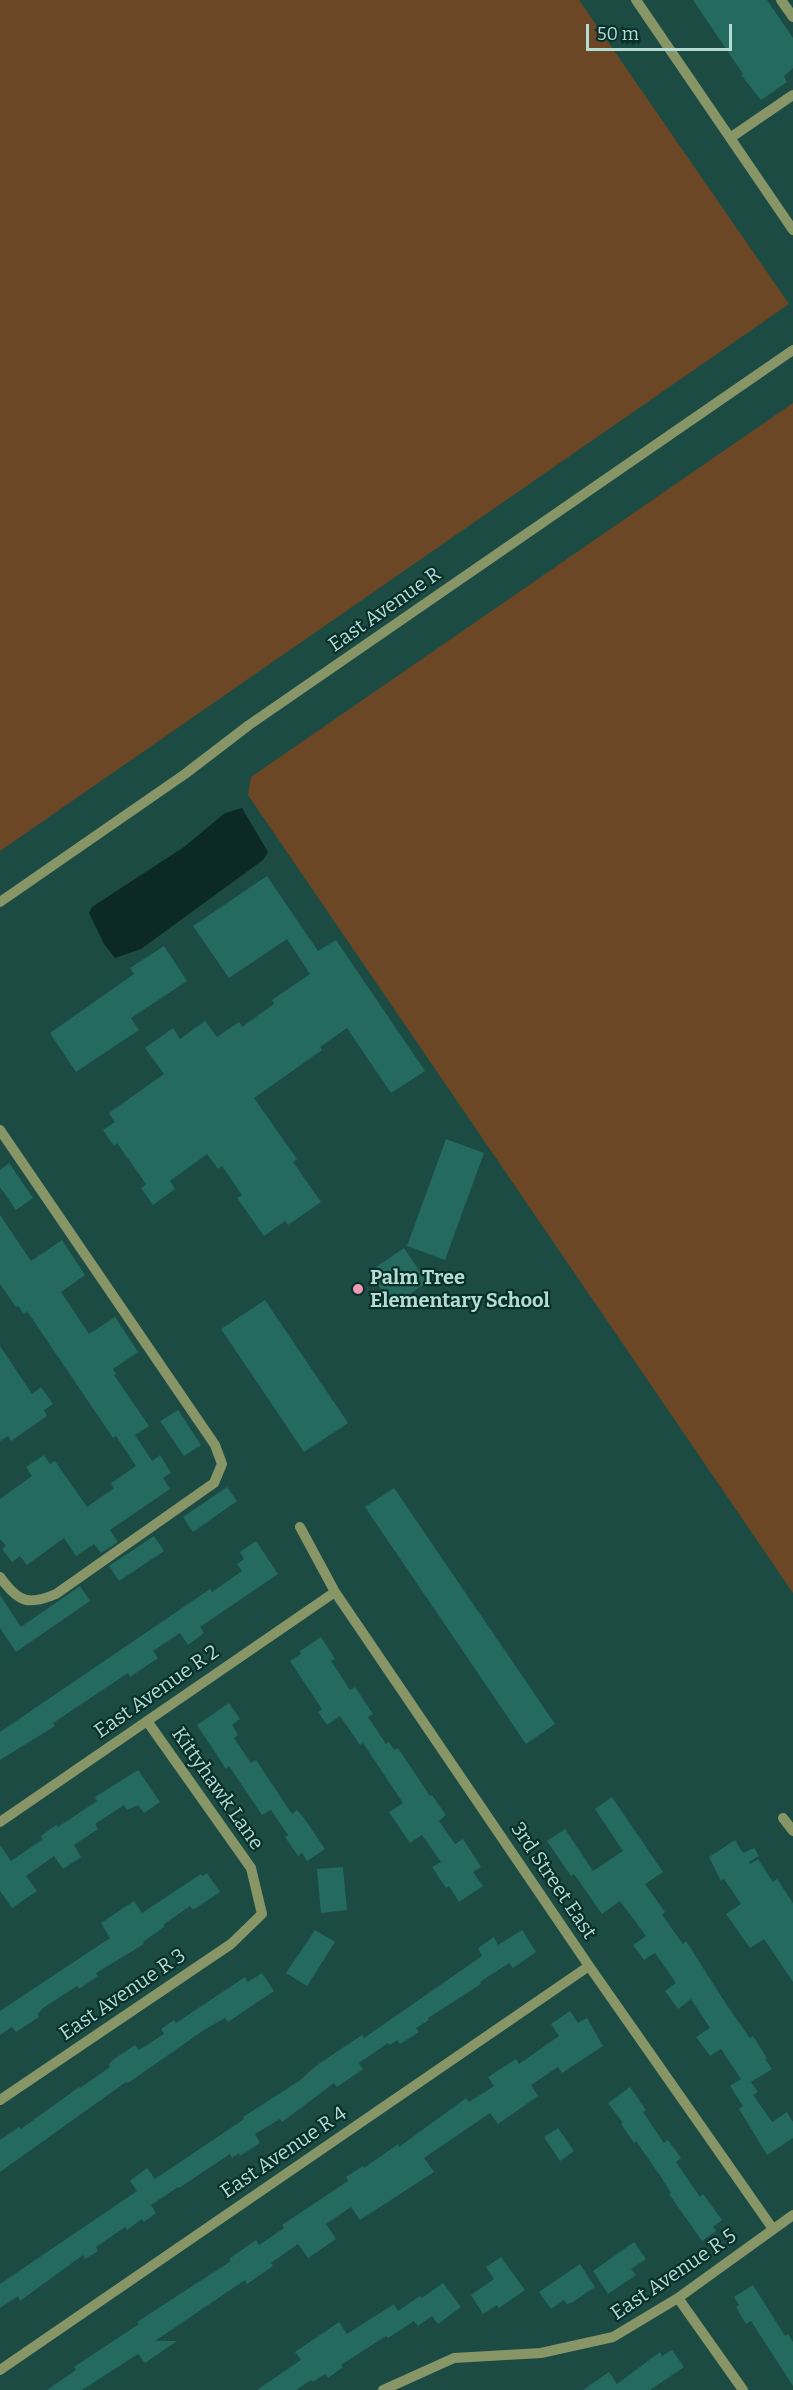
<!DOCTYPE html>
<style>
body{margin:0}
#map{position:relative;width:793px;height:2390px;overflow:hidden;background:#1c4b43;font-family:Bitter,serif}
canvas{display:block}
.scale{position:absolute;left:586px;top:24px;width:146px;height:27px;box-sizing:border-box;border:3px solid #b4dcd4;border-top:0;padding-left:8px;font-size:18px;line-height:21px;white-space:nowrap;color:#b4dcd4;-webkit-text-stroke:4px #082f29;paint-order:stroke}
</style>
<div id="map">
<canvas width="793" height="2390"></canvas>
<div class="scale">50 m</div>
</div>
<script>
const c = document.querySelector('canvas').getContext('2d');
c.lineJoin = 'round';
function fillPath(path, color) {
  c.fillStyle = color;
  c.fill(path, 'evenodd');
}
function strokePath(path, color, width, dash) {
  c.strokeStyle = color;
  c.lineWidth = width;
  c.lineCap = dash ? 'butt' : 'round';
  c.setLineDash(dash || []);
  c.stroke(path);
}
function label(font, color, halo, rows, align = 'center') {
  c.font = font + ' Bitter,serif';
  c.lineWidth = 4.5;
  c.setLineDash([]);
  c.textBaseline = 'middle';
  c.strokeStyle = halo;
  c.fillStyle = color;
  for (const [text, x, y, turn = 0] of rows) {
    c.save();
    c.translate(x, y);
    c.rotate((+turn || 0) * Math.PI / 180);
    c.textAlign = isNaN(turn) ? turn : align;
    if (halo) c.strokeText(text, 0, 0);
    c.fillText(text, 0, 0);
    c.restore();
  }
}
const green = new Path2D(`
 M0 0H579L789 304 0 851Z
 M793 403V1593L248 795 251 777Z`);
const water = new Path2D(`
 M242 808 268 852 263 860 141 949 115 958 104 944 89 913 92 907 184 847 225 813Z`);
const building = new Path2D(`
 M693 0H767L793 38V68L784 76 787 82 761 100 741 75 743 74Z
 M267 876 318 951 336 940 425 1071 391 1093 347 1028 320 1047 322 1050 254 1098 297 1159 293 1162 321 1202 288 1225 285 1221 264 1236 237 1198 242 1195 222 1166 218 1169 207 1154 170 1181 175 1189 153 1205 141 1188 146 1184 117 1143 114 1146 103 1130 115 1122 109 1113 164 1074 145 1048 173 1028 180 1039 205 1021 217 1037 239 1022 242 1027 274 1004 272 1000 310 974 287 939 229 978 193 926Z
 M164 946 187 981 131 1018 139 1030 76 1072 50 1033 134 974 130 968Z
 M446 1139 484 1153 445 1260 407 1246Z
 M9 1163 33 1198 16 1210 0 1187V1170Z
 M0 1215 31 1261 62 1240 85 1275 61 1292 89 1334 115 1317 138 1352 113 1369 116 1374 114 1375 149 1426 135 1435 152 1461 160 1455 171 1473 163 1478 170 1489 110 1530 118 1542 101 1553 94 1544 76 1556 64 1538 27 1565 20 1556 12 1562 2 1549 6 1546 0 1539V1499L32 1476 26 1467 44 1455 50 1464 55 1461 87 1507 114 1488 111 1483 136 1466 116 1436 113 1438 27 1311 24 1314 18 1306 16 1307 0 1284Z
 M404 1248 427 1282 393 1306 369 1272Z
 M265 1300 348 1423 304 1452 221 1329Z
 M0 1346 32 1394 41 1387 53 1404 44 1410 47 1416 11 1441 8 1436 0 1441Z
 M178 1410 201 1445 184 1456 160 1421Z
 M227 1487 237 1501 193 1532 183 1517Z
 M394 1488 555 1724 526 1744 365 1507Z
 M154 1536 164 1551 119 1581 109 1566Z
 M256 1541 278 1574 200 1627 204 1633 188 1645 180 1633 153 1651 158 1658 130 1677 128 1673 53 1723 55 1726 0 1760V1732L210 1589 212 1592 242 1571 237 1564 244 1559 240 1552Z
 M80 1586 90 1601 16 1652 0 1628V1595L21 1627Z
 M321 1637 335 1659 331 1661 350 1690 355 1687 373 1714 368 1717 386 1744 389 1742 394 1750 398 1748 430 1796 432 1795 446 1815 439 1821 455 1844 463 1839 481 1867 473 1872 483 1886 459 1902 449 1886 446 1888 432 1867 441 1862 422 1835 410 1843 389 1812 403 1803 363 1743 360 1745 340 1716 327 1725 318 1712 322 1709 290 1661 301 1654 300 1651Z
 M229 1703 240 1719 232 1725 238 1735 234 1738 251 1763 256 1760 292 1814 297 1810 304 1818 325 1849 307 1861 302 1853 298 1856 285 1837 288 1835 271 1810 262 1815 229 1766 226 1769 197 1725Z
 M138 1770 160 1802 144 1813 138 1805 127 1810 124 1805 95 1824 98 1829 74 1845 81 1857 63 1869 54 1856 26 1876 37 1891 12 1908 0 1891V1845L11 1861 43 1839 41 1836 56 1825 58 1827 97 1801 95 1797Z
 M612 1797 663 1872 645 1884 665 1912 662 1915 683 1944 686 1941 726 2004 750 2038 753 2036 767 2058 765 2059 772 2069 751 2082 758 2092 753 2095 772 2122 787 2112 793 2122V2138L767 2155 739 2109 743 2106 730 2086 741 2079 721 2049 710 2056 696 2037 710 2028 691 1999 678 2009 665 1991 676 1983 655 1953 644 1960 633 1945 646 1936 620 1901 602 1914 574 1874 571 1876 547 1841 565 1829 593 1871 623 1851 595 1809Z
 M735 1840 743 1853 754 1848 759 1856 749 1862 750 1864 758 1859 773 1882 777 1879 793 1903V1982L764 1939 750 1948 726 1914 741 1904 724 1879 721 1881 709 1857Z
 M343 1867 347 1910 321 1913 317 1869Z
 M207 1873 220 1892 193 1910 190 1906 163 1925 165 1926 143 1942 144 1944 96 1973 98 1976 79 1989 77 1986 43 2008 38 2014 39 2017 16 2032 12 2027 0 2035V2011L110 1938 101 1923 134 1901 142 1913 201 1874 203 1876Z
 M315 1930 335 1942 307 1986 286 1973Z
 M522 1930 536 1952 513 1968 509 1963 480 1982 481 1984 428 2018 429 2020 416 2028 419 2032 400 2044 397 2040 390 2045 388 2043 359 2063 363 2069 337 2087 334 2083 282 2122 280 2119 255 2134 260 2143 240 2156 239 2153 232 2158 230 2154 179 2188 178 2187 151 2205 156 2213 144 2222 142 2219 127 2230 125 2227 96 2247 98 2251 85 2259 83 2255 20 2301 18 2296 0 2308V2284L137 2191 130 2181 147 2168 155 2179 244 2119 243 2117 299 2081 317 2065 362 2035 364 2038 482 1956 478 1948 494 1937 498 1945Z
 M262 1973 274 1991 228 2022 225 2018 204 2030 128 2083 126 2082 0 2172V2140L19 2127 21 2129 79 2087 80 2088 110 2067 109 2064 114 2059 135 2045 139 2050 164 2034 161 2029 174 2020 176 2023 245 1977 248 1982Z
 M570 2011 578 2023 587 2018 603 2046 562 2073 558 2067 531 2085 538 2096 498 2124 490 2113 424 2158 434 2172 360 2220 351 2207 326 2224 336 2239 308 2258 298 2244 271 2263 273 2266 247 2284 245 2280 155 2341H177L145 2363 138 2354 82 2390H47L76 2370 74 2367 139 2324 137 2322 231 2261 229 2259 256 2240 259 2245 284 2228 282 2225 348 2181 346 2177 363 2166 364 2168 398 2144 399 2147 466 2098 469 2102 494 2086 488 2077 516 2059 519 2064 559 2036 551 2024Z
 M630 2087 646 2110 643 2112 664 2143 668 2140 681 2158 676 2162 700 2197 703 2194 722 2220 713 2227 716 2231 702 2241 669 2194 671 2193 661 2177 636 2141 634 2143 621 2124 623 2123 608 2103Z
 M558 2128 574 2151 560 2161 544 2137Z
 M634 2242 646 2259 631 2269 636 2275 608 2294 593 2271Z
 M501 2257 525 2290 499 2308 497 2305 483 2314 471 2295 494 2279 486 2267Z
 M580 2264 595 2287 573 2302 567 2304 564 2300 551 2309 539 2292Z
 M443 2283 461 2307 438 2324 432 2316 418 2326 414 2321 388 2338 386 2336 341 2365 343 2367 328 2378 325 2374 313 2382 311 2380 296 2390H257L301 2360 295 2352 339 2322 347 2334 394 2304 398 2311 420 2296 422 2298Z
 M753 2285 785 2336 788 2334 793 2342V2386L751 2321 746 2324 736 2307 739 2305 734 2297Z
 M672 2350 684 2367 650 2390H583L609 2372 617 2384 660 2352 662 2356Z`);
const minor = new Path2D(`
 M636 0 793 230
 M781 0 793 17
 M730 138 793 95
 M0 902 185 774 249 725 793 350
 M0 1130 215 1445 222 1464 214 1483 56 1594C28 1606 18 1602 0 1577
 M300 1527 335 1592 589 1966 773 2229
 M783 1818 793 1831
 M0 1822 335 1592
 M0 2100 231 1944 262 1914 251 1868 147 1721
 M678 2298 743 2390
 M0 2370 589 1966
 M383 2390 454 2358 541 2353 613 2337 678 2298 793 2215`);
const markers = [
 [358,1289,6,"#f19ab3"]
];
const streetNames = [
 ["East Avenue R",385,610,-35],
 ["East Avenue R 2",157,1692,-35],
 ["Kittyhawk Lane",217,1789,55],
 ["3rd Street East",553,1881,56],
 ["East Avenue R 3",123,1995,-34],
 ["East Avenue R 4",284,2153,-34],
 ["East Avenue R 5",674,2275,-34]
];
const poiNames = [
 ["Palm Tree",370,1278],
 ["Elementary School",370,1301]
];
fillPath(green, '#6c4725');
fillPath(water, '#0d2925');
fillPath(building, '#246a5f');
strokePath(minor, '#879567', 10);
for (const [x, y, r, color] of markers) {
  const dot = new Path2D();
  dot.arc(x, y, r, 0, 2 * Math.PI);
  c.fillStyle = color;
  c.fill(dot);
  strokePath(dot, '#082f29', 2);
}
label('20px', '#b4dcd4', '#082f29', streetNames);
label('bold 20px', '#b4dcd4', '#082f29', poiNames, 'left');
</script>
